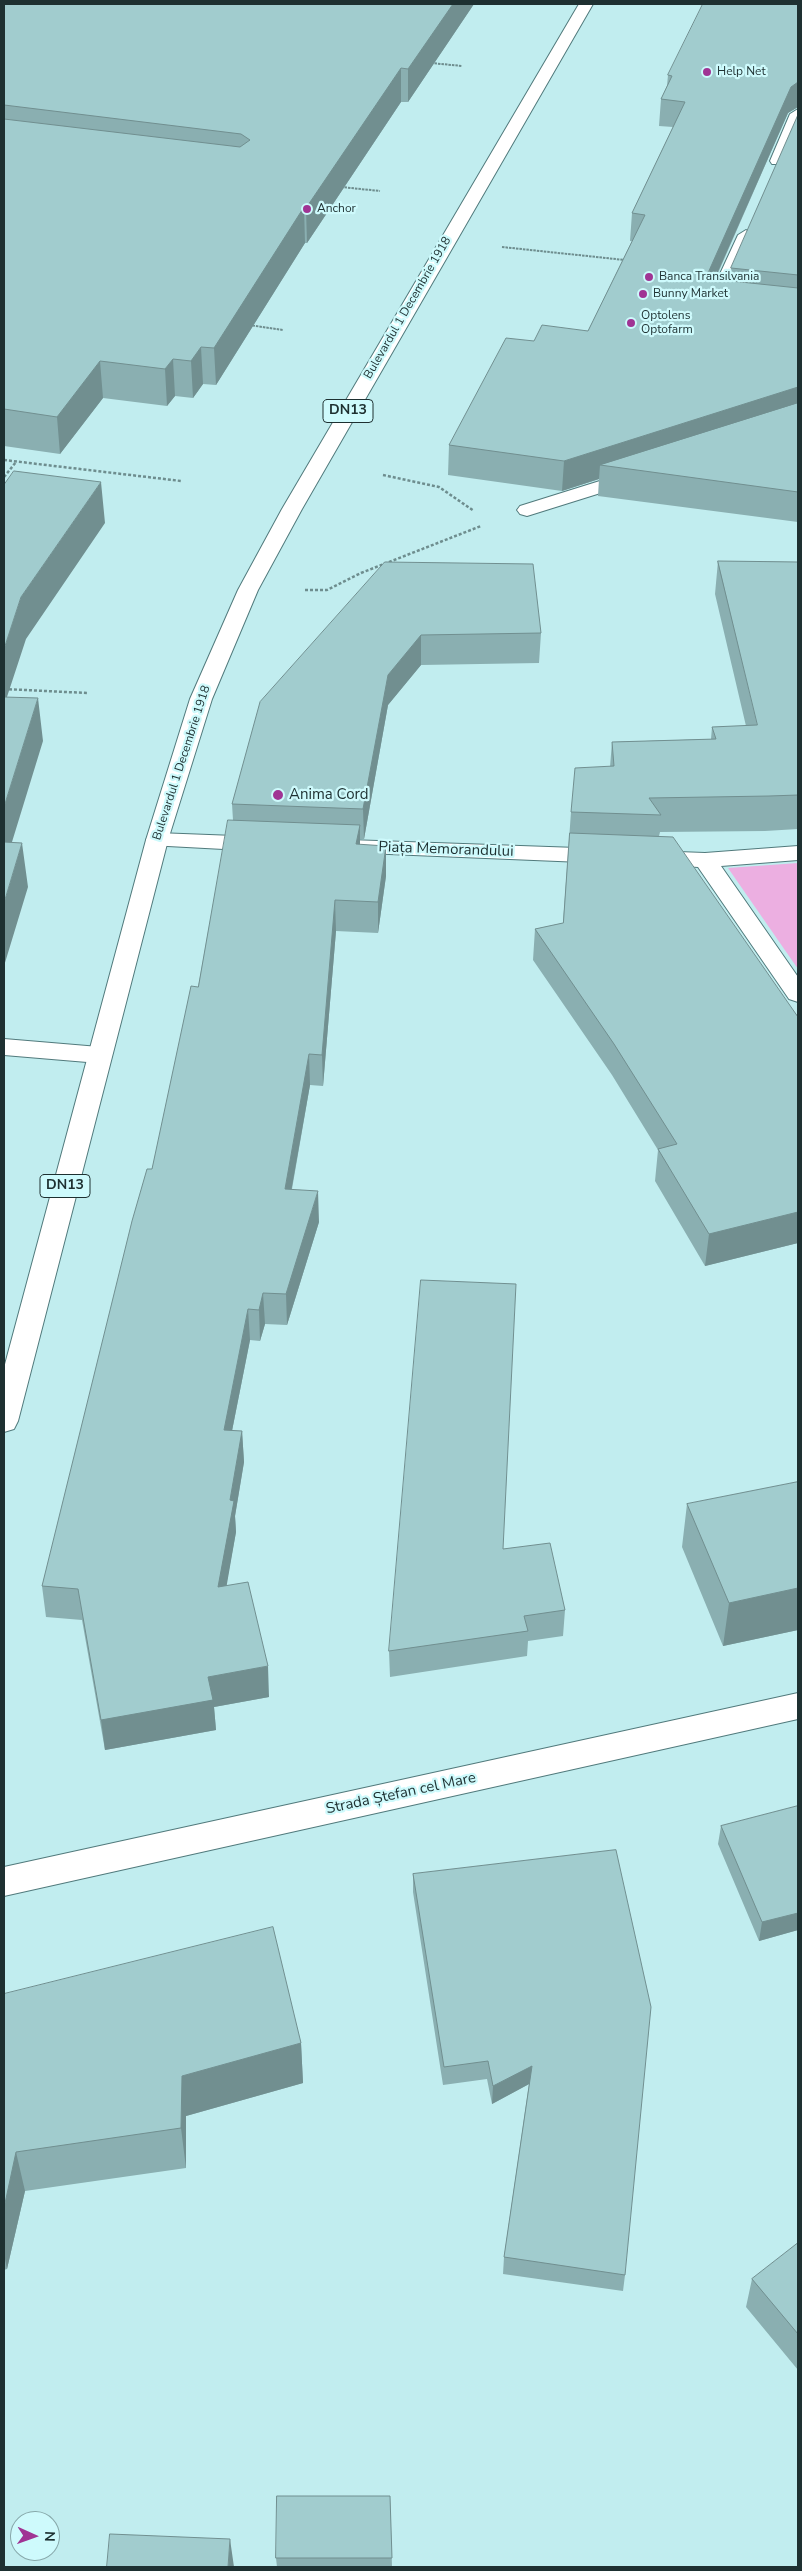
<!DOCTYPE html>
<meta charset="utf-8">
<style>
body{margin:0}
#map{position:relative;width:802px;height:2571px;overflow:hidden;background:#c1edef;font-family:"Nunito Sans",sans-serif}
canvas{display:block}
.frame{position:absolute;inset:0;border:5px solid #1e3031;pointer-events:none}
.north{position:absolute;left:10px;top:2511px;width:50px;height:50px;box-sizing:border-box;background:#cefafc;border:1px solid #88a9ab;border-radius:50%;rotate:92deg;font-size:14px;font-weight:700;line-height:20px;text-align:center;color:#1e3031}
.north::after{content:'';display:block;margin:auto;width:18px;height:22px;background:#a03494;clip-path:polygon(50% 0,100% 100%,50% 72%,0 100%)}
</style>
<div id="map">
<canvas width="802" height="2571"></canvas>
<div class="frame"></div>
<div class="north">N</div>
</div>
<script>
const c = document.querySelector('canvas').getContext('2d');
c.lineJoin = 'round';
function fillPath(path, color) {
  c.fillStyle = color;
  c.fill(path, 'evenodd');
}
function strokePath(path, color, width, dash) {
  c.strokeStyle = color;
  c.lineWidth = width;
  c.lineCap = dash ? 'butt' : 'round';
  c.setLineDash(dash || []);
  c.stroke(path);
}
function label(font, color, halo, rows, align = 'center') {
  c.font = font + ' "Nunito Sans",sans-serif';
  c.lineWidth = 4.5;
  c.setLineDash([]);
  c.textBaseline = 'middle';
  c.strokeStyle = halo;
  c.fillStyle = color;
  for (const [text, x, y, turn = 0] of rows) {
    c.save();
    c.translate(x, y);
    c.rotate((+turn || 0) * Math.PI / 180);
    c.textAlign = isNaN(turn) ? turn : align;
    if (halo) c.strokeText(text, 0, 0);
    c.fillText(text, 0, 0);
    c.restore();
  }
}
const green = new Path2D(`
 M798 863V969L728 868Z`);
const pathFar1 = new Path2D(`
 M431 63 462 66
 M341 187 380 191
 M502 247 625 260
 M249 325 283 330`);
const path = new Path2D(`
 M4 460 181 481
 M383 475 439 487 474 511
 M4 477 16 462
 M305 590H327L361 573 481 526
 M4 689 87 693`);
const street = new Path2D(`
 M798 109V132L786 161 784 164H772L770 161 790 114Z
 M746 230 754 235 726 298 798 306V316L716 307 710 306 707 302 738 235Z
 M635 470 642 472 645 476 642 480 527 516 520 514 517 510 520 506Z
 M157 833 261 837 269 839 272 844 269 849 261 851 149 845 146 840 149 835Z
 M349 840 606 849 614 851 618 856 614 861 606 863 341 852 338 847 341 842Z
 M798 846V860L721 866 798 977V1002L789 999 698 867 643 863 639 858 643 853 651 851 705 853Z`);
const secondary = new Path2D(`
 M4 1039 99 1047 108 1049 112 1055 108 1061 99 1063 4 1055Z
 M798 1693V1719L4 1896V1867Z`);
const primary = new Path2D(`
 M579 4H593L302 509 258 590 212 699 168 840 18 1421 14 1429 4 1432V1368L146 840 190 699 238 590 282 509Z`);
const wall = new Path2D(`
 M4 4H474L408 102H401L307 243H305L216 385 203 384 193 398 175 396 167 406 103 398 60 454 4 446Z
 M798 4V107L788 113 715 280 730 281 731 268 798 115V522L598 496 599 479 562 491 448 475 449 445 534 341 588 331 632 241H630L632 213 673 127 659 126 661 99 667 86 668 75Z
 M718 561 798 562V829L765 831 660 832 659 836 798 1017V1243L705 1266 655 1181 658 1150 612 1075 533 960 535 929 563 923 571 812 610 767 612 742 711 739 712 727 746 726 715 594Z
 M385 562 541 633 539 663 421 665 388 705 364 839H360V845L386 846V876L378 933 336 931 323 1086 310 1085 292 1189 319 1222 287 1325 265 1324 260 1341 250 1340 232 1431H242L244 1462 235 1516 236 1532 226 1586 269 1697 214 1707 216 1730 105 1750 82 1620 46 1617 42 1586 152 1169 198 987 233 820 232 804Z
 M798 1482V1630L723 1646 682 1547 687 1504Z
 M503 1549 565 1610 563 1636 528 1641 527 1656 390 1677 389 1651Z
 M798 1806V1930L759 1941 718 1844 721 1826Z
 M616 1850 625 2275 623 2291 503 2274 504 2257 529 2084 492 2104 487 2079 443 2085 413 1892V1874Z
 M4 1994 301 2043 303 2083 186 2116V2168L25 2191 7 2269 4 2270Z
 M798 2243V2370L746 2307 752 2279Z
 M390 2496 392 2567H277L276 2558Z`);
const shadedWall = new Path2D(`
 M453 4H474L408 102V69Z
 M401 68V102L307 243 306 208Z
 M798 82V107L788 113 705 301 708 273 791 87Z
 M304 207 305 243 216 385 214 348Z
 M201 347 203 384 193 398 191 361Z
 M173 359 175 396 167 406 165 369Z
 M100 361 103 398 60 454 57 417Z
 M798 387V409L600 465 599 479 562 491 564 461Z
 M101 482 105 523 26 639 4 706V649L21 597Z
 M421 635V665L388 705 364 839 363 809 388 675Z
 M38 698 43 741 4 868V807Z
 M360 825V855L356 844Z
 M22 843 28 887 4 966V903Z
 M386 846V876L378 933V902Z
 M335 900 336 931 323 1086 322 1055Z
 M309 1054 310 1085 286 1220 285 1189Z
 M318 1191 319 1222 287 1325 286 1294Z
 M798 1212V1243L705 1266 709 1234Z
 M263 1293 265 1324 260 1341 259 1310Z
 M248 1309 250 1340 226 1461 224 1430Z
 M242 1431 244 1462 235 1516 236 1532 221 1618 218 1587 230 1500Z
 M798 1588V1630L723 1646 729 1603Z
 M268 1666 269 1697 214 1707 216 1730 105 1750 101 1720 208 1677Z
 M798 1913V1930L759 1941 762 1922Z
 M301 2043 303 2083 186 2116V2168L181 2128 182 2076Z
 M532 2066 531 2083 492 2104 493 2086Z
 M16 2152 25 2191 7 2269 4 2254V2208Z
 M230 2539 234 2567H228Z`);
const building = new Path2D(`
 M4 4H453L408 69 401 68 306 208 304 207 214 348 201 347 191 361 173 359 165 369 100 361 57 417 4 409V119L240 147 250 140 241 134 4 105Z
 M703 4H798V82L791 87 708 273 712 279 798 288V387L564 461 449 445 506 338 534 341 542 325 588 331 645 215 632 213 685 102 661 99 672 76 668 75Z
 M798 115V275L731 268Z
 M798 403V492L600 465Z
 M14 471 101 482 21 597 4 649V485Z
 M718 561 798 562V795L769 796 649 798 661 815 571 812 575 768 614 766 612 742 716 739 712 727 757 725Z
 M385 562 533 564 541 633 421 635 388 675 363 809 232 804 260 702Z
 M4 697 38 698 4 807Z
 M228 820 360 825 356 844 386 846 378 902 335 900 322 1055 309 1054 285 1189 318 1191 286 1294 263 1293 259 1310 248 1309 224 1430 242 1431 230 1500 234 1501 218 1587 248 1582 268 1666 208 1677 213 1700 101 1720 78 1589 42 1586 132 1221 147 1169H152L191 986 198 987Z
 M570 833 673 837 798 1017V1212L709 1234 658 1149 677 1144 614 1044 535 929 563 923Z
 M4 842 22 843 4 903Z
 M421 1280 516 1284 503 1549 550 1543 565 1610 524 1616 528 1631 389 1651Z
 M798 1482V1588L729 1603 687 1504Z
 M798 1806V1913L762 1922 721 1826Z
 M616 1850 651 2007 625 2275 504 2257 532 2066 493 2086 488 2061 444 2067 413 1874Z
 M273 1927 301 2043 182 2076 181 2128 16 2152 4 2208V1994Z
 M798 2243V2334L752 2279Z
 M277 2496H390L392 2558H276Z
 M110 2534 230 2539 228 2567H107Z`);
const markers = [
 [707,72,5,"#a03494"],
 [307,209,5,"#a03494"],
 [649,277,5,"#a03494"],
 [643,294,5,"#a03494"],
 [631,323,5,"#a03494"],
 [278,795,6,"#a03494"]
];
const farPoinames = [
 ["Help Net",717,72],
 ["Anchor",317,209],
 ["Banca Transilvania",659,277],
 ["Bunny Market",653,294],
 ["Optolens",641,316],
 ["Optofarm",641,330]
];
const farStreetnames = [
 ["Bulevardul 1 Decembrie 1918",408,308,-60],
 ["Bulevardul 1 Decembrie 1918",182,763,-72]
];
const shields = [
 [348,411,50],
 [65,1186,50]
];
const shieldNames = [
 ["DN13",348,411],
 ["DN13",65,1186]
];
const poiNames = [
 ["Anima Cord",289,795]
];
const streetNames = [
 ["Piața Memorandului",446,850,2],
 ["Strada Ștefan cel Mare",401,1794,-12]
];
fillPath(green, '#ecafe1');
strokePath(street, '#517a7c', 2);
strokePath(secondary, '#517a7c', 2);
strokePath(primary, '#517a7c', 2);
strokePath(pathFar1, '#6e8d8e', 2, [2.5, 1]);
strokePath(path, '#6e8d8e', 2.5, [3, 2]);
fillPath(street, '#fff');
fillPath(secondary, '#fff');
fillPath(primary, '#fff');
fillPath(wall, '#8aafb1');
fillPath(shadedWall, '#718f90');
fillPath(building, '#a1ccce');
strokePath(building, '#718f90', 1);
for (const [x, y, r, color] of markers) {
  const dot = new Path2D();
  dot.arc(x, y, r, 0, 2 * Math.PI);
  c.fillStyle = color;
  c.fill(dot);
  strokePath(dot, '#cefafc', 2);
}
label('12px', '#1e3031', '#cefafc', farPoinames, 'left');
label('12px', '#1e3031', '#cefafc', farStreetnames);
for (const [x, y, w] of shields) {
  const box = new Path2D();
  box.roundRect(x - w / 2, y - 11.5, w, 23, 4);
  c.fillStyle = '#cefafc';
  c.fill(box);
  strokePath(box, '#1e3031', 1);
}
label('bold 14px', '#1e3031', null, shieldNames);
label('15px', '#1e3031', '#cefafc', poiNames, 'left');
label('15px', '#1e3031', '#cefafc', streetNames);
</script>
